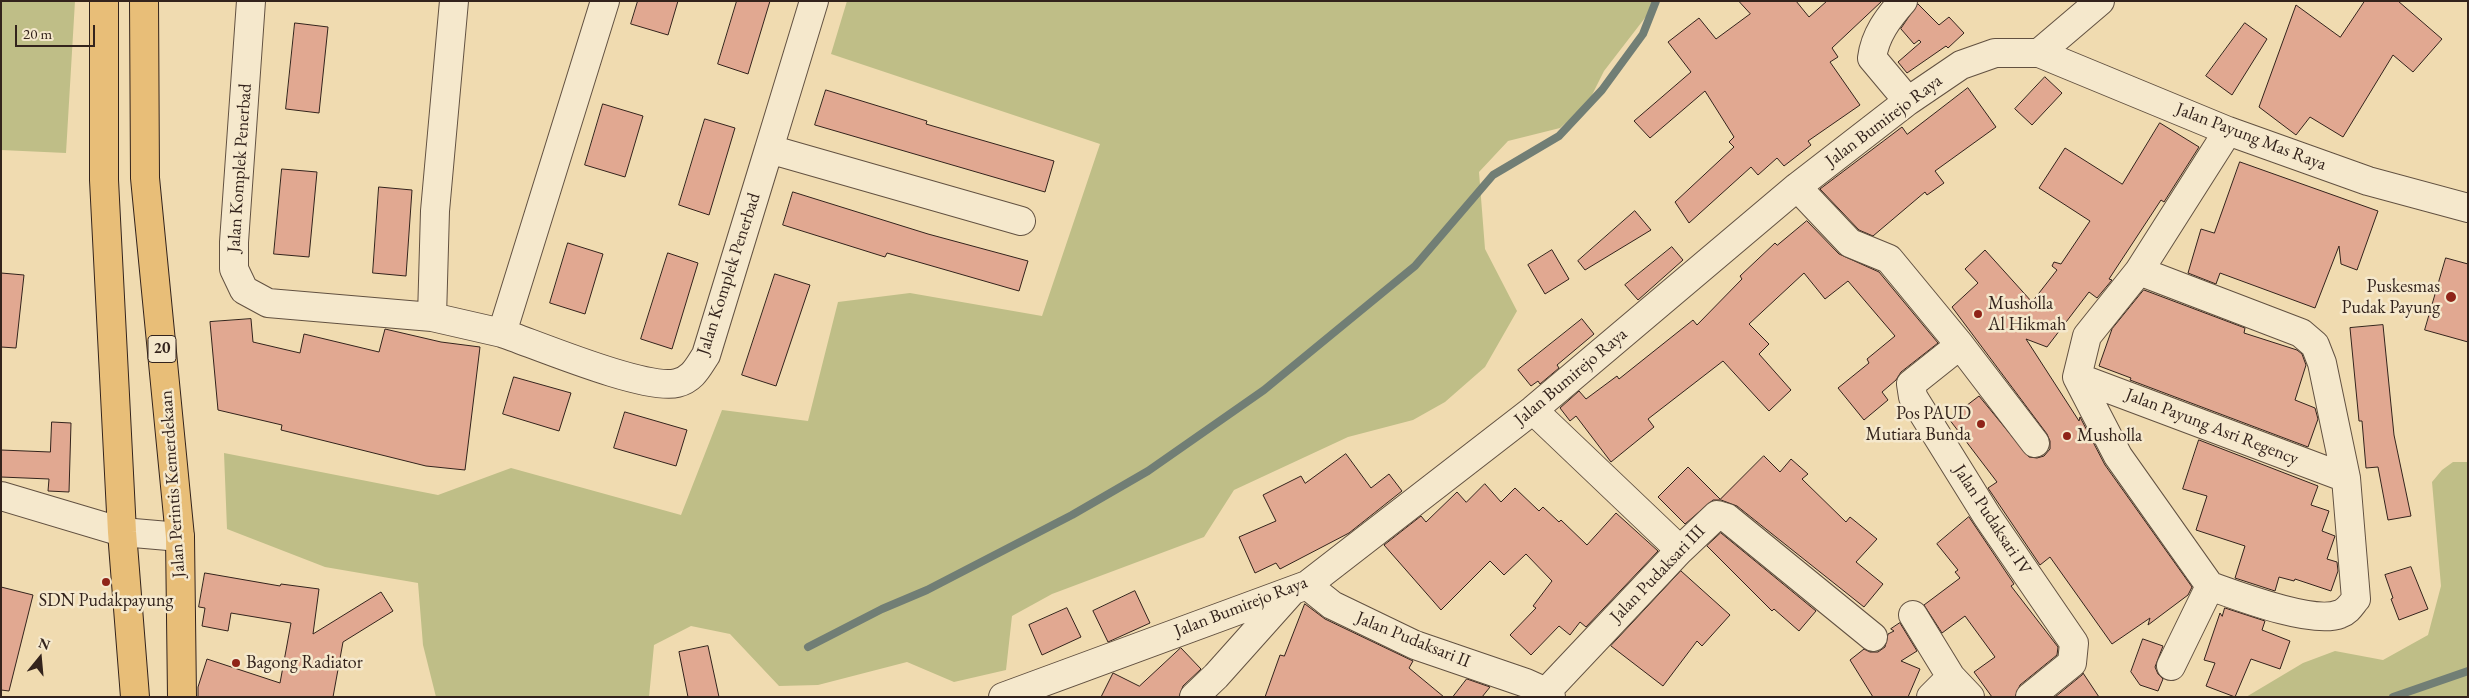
<!DOCTYPE html>
<style>
body{margin:0}
#map{position:relative;width:2469px;height:698px;overflow:hidden;background:#f0dbb0;font-family:"EB Garamond",serif}
canvas{display:block}
.frame{position:absolute;inset:0;border:2px solid #33231c;pointer-events:none}
.north{position:absolute;left:15px;top:633px;width:50px;height:50px;-webkit-text-stroke:4px #f5e8cc;paint-order:stroke;rotate:17deg;font-size:14px;font-weight:700;line-height:20px;text-align:center;color:#33231c}
.north::after{content:'';display:block;margin:auto;width:18px;height:22px;background:#33231c;clip-path:polygon(50% 0,100% 100%,50% 72%,0 100%)}
.scale{position:absolute;left:15px;top:25px;width:80px;height:22px;box-sizing:border-box;border:2px solid #33231c;border-top:0;padding-left:6px;font-size:15px;line-height:18px;white-space:nowrap;color:#33231c;-webkit-text-stroke:4px #f5e8cc;paint-order:stroke}
</style>
<div id="map">
<canvas width="2469" height="698"></canvas>
<div class="frame"></div>
<div class="north">N</div>
<div class="scale">20 m</div>
</div>
<script>
const c = document.querySelector('canvas').getContext('2d');
c.lineJoin = 'round';
function fillPath(path, color) {
  c.fillStyle = color;
  c.fill(path, 'evenodd');
}
function strokePath(path, color, width, dash) {
  c.strokeStyle = color;
  c.lineWidth = width;
  c.lineCap = dash ? 'butt' : 'round';
  c.setLineDash(dash || []);
  c.stroke(path);
}
function label(font, color, halo, rows, align = 'center') {
  c.font = font + ' "EB Garamond",serif';
  c.lineWidth = 5;
  c.setLineDash([]);
  c.textBaseline = 'middle';
  c.strokeStyle = halo;
  c.fillStyle = color;
  for (const [text, x, y, turn = 0] of rows) {
    c.save();
    c.translate(x, y);
    c.rotate((+turn || 0) * Math.PI / 180);
    c.textAlign = isNaN(turn) ? turn : align;
    if (halo) c.strokeText(text, 0, 0);
    c.fillText(text, 0, 0);
    c.restore();
  }
}
const green = new Path2D(`
 M1 1H75L66 153 1 150Z
 M847 1H1658L1604 71 1588 103 1560 128 1508 141 1479 172 1485 249 1517 311 1485 367 1445 402 1413 420 1348 437 1234 490 1204 537 1052 594 1012 616 1006 670 954 682 907 662 818 685 779 686 730 634 691 626 654 645 649 697H436L423 645 418 583 325 567 227 529 224 453 438 495 511 468 681 515 722 410 808 421 838 302 910 293 1042 316 1100 144 831 54Z
 M2453 462H2468V697H2246L2303 663 2335 651 2383 660 2428 635 2441 586 2432 482 2442 470Z`);
const stream = new Path2D(`
 M808 647 882 609 927 590 1072 515 1148 471 1264 390 1415 266 1493 175 1559 136 1602 90 1643 34 1656 1
 M2393 697 2468 671`);
const building = new Path2D(`
 M638 1H678L668 35 631 24Z
 M737 1H770L748 74 718 64Z
 M1739 1H1796L1809 17 1827 1H1882L1832 48 1838 57 1830 62 1860 105 1808 141 1811 145 1784 166 1777 158 1758 175 1751 167 1689 223 1675 202 1734 147 1729 142 1734 137 1705 91 1650 138 1634 121 1691 72 1668 42 1699 18 1716 39 1750 14Z
 M2365 1H2398L2442 39 2413 72 2393 55 2343 137 2310 117 2296 135 2259 107 2296 5 2340 37Z
 M1918 4 1939 25 1949 17 1964 33 1948 48 1946 46 1907 73 1898 62 1921 42 1919 40 1914 44 1901 29Z
 M295 23 328 27 319 113 286 109Z
 M2245 23 2267 39 2232 95 2206 76Z
 M2045 77 2062 93 2032 125 2015 109Z
 M1968 88 1996 127 1935 171 1944 183 1927 195 1925 192 1873 236 1859 230 1820 189 1902 127 1907 134Z
 M826 90 927 121 926 124 1054 161 1045 192 815 125Z
 M603 104 643 116 625 177 585 165Z
 M705 119 735 128 709 215 679 205Z
 M2160 123 2199 147 2164 202 2161 200 2109 279 2112 280 2097 298 2089 292 2047 347 2026 339 2079 421 2080 417 2105 465 2192 587 2188 595 2148 625 2150 618 2112 644 2050 557 2040 565 1988 488 1997 482 1949 419 1979 396 2029 457 2037 458 2044 456 2050 449V441L2047 434 1952 307 1978 283 1965 269 1985 250 2032 302 2057 270 2052 266 2054 262 2061 264 2090 221 2039 188 2065 148 2122 184Z
 M2240 162 2378 211 2357 270 2341 264 2339 246 2315 308 2220 273 2216 284 2188 273 2201 229 2214 233Z
 M282 169 317 172 309 257 274 254Z
 M379 187 412 190 406 276 373 273Z
 M793 192 928 234 1028 261 1019 291 887 253 885 257 783 225Z
 M1635 211 1651 230 1585 270 1578 261Z
 M1807 221 1839 254 1879 272 1938 343 1901 372 1896 380 1882 392 1888 400 1864 420 1838 388 1869 363 1867 359 1895 336 1848 281 1825 299 1804 273 1749 324 1769 344 1759 354 1791 390 1769 411 1723 361 1648 419 1654 427 1611 462 1576 416 1570 421 1560 408 1579 391 1586 399 1617 376 1619 379 1693 320 1697 325 1742 279 1740 276 1775 243 1777 245Z
 M568 243 603 254 585 314 550 303Z
 M1672 247 1683 260 1638 300 1625 285Z
 M1552 250 1569 279 1545 294 1528 265Z
 M668 253 698 263 672 349 641 339Z
 M2446 258 2468 264V342L2425 330Z
 M1 273 24 275 16 348 1 347Z
 M775 274 810 285 776 386 742 375Z
 M2144 290 2245 328 2244 333 2297 350 2302 354 2306 365 2295 400 2315 408 2318 419 2308 447 2130 380 2131 378 2099 366 2112 329Z
 M251 319 253 342 300 353 304 334 379 352 385 329 441 342 480 347 465 470 426 466 281 430 282 425 218 410 210 322Z
 M1582 319 1594 334 1557 365 1559 368 1540 384 1538 381 1531 386 1518 370Z
 M2383 325 2394 435 2411 516 2388 520 2378 467 2366 468 2362 421H2359L2350 328Z
 M514 377 571 393 559 431 503 414Z
 M625 412 687 430 676 466 614 448Z
 M52 422 71 423 69 492 48 491 49 479 1 477V450L50 452Z
 M2199 440 2318 486 2311 505 2329 511 2322 531 2335 536 2327 559 2337 562 2338 571 2331 591 2295 579 2294 581 2279 577 2275 591 2235 578 2245 546 2196 530 2207 496 2183 489Z
 M1346 454 1371 488 1389 474 1402 491 1349 533 1280 569 1276 563 1255 573 1239 537 1276 521 1263 495 1301 476 1305 483Z
 M1764 456 1780 472 1791 459 1808 474 1802 479 1846 522 1850 517 1877 539 1856 562 1883 584 1864 607 1737 506 1721 500H1713L1685 524 1658 497 1688 467 1720 499Z
 M1485 484 1501 502 1515 488 1539 511 1543 507 1559 522 1561 520 1587 545 1616 513 1658 551 1586 627 1580 622 1570 635 1559 626 1531 655 1510 635 1536 608 1533 606 1552 581 1526 554 1504 575 1490 561 1441 610 1384 545 1421 516 1426 522 1457 492 1466 502Z
 M1969 517 2014 584 2011 586 2058 647 2057 655 2020 685 2015 697H1992L1974 672 1995 657 1965 616 1942 633 1924 605 1960 578 1955 572 1958 570 1937 544Z
 M1721 533 1816 611 1799 631 1774 609 1772 611 1707 546Z
 M2411 567 2428 609 2399 620 2391 599 2393 598 2385 575Z
 M1681 571 1730 615 1702 646 1697 641 1663 686 1611 646Z
 M205 573 280 586 281 584 319 589 313 634 381 592 393 611 343 642 333 697H198V687L207 659 280 683 291 623 231 613 228 631 202 626 205 608 199 607Z
 M1 587 33 595 9 691 1 690Z
 M1135 591 1150 623 1108 642 1093 611Z
 M1305 604 1325 619 1413 661 1409 668 1444 697H1265L1280 655 1284 656Z
 M1067 608 1081 637 1042 655 1029 625Z
 M2225 608 2265 621 2262 630 2290 641 2280 669 2251 659 2235 697 2206 686 2215 663 2204 660 2220 613 2222 616Z
 M1900 623 1917 651 1901 661 1920 669 1908 697H1873L1850 660 1864 649 1870 652H1878L1885 647 1888 634 1894 631 1891 629Z
 M2143 639 2163 646 2155 667 2158 674 2163 679 2158 691 2140 685 2131 672Z
 M708 646 719 697H688L679 652Z
 M1181 648 1201 669 1183 686 1179 697H1101L1113 673 1139 686Z
 M2083 673 2099 697H2055L2082 675Z
 M1467 679 1490 687 1482 697H1453Z`);
const minor = new Path2D(`
 M251 1 234 242V269L244 290 268 303 432 317
 M454 1 435 211 432 317 502 333
 M605 1 502 333C537 345 646 391 677 383 693 379 698 367 706 355L769 149
 M814 1 769 149 1021 221
 M1903 1C1888 18 1875 35 1872 58L1908 101
 M2039 53 2228 131 2368 181 2468 208
 M1797 187 1850 243 1889 259 1960 345 1911 384 1913 397 1987 516 2074 643 2072 663 2030 697
 M2139 271 2301 333 2315 345 2322 363 2346 478 2356 599C2351 605 2348 611 2340 614 2313 625 2238 596 2210 586
 M1960 345 2035 443
 M2077 377 2346 478
 M1533 410 1680 550
 M1 496 122 532 180 537
 M1307 585 1332 605 1415 645 1526 683 1546 692 1551 697
 M1913 615 1951 677 1970 697
 M2171 666 2210 586 2118 456 2077 377 2087 336 2139 271 2228 131
 M1546 692 1680 550 1717 515 1727 518 1873 637
 M1003 697 1307 585 1533 410 1797 187 1908 101 1961 65 1995 53H2039L2100 1
 M1194 697 1216 676 1292 591
 M1931 697 1951 677`);
const trunk = new Path2D(`
 M104 1V180L122 532 135 697
 M144 1 145 178 180 537 182 697`);
const markers = [
 [2451,297,6,"#8f2418"],
 [1978,314,5,"#8f2418"],
 [1981,424,5,"#8f2418"],
 [2067,436,5,"#8f2418"],
 [106,582,5,"#8f2418"],
 [236,663,5,"#8f2418"]
];
const shields = [
 [162,349,28]
];
const shieldNames = [
 ["20",162,349]
];
const streetNames = [
 ["Jalan Bumirejo Raya",1884,121,-37],
 ["Jalan Payung Mas Raya",2251,137,21],
 ["Jalan Komplek Penerbad",240,168,-86],
 ["Jalan Komplek Penerbad",729,274,-72],
 ["Jalan Bumirejo Raya",1571,377,-40],
 ["Jalan Payung Asri Regency",2212,427,21],
 ["Jalan Perintis Kemerdekaan",173,484,-94],
 ["Jalan Pudaksari IV",1992,520,57],
 ["Jalan Pudaksari III",1658,574,-46],
 ["Jalan Bumirejo Raya",1241,607,-21],
 ["Jalan Pudaksari II",1413,640,22]
];
const poiNames = [
 ["Puskesmas",2440,287,"right"],
 ["Pudak Payung",2440,308,"right"],
 ["Musholla",1988,304],
 ["Al Hikmah",1988,325],
 ["Pos PAUD",1971,414,"right"],
 ["Mutiara Bunda",1971,435,"right"],
 ["Musholla",2077,436],
 ["SDN Pudakpayung",106,601,"center"],
 ["Bagong Radiator",246,663]
];
fillPath(green, '#bfbe87');
strokePath(stream, '#717e75', 8);
fillPath(building, '#e1a891');
strokePath(building, '#33231c', 1);
strokePath(minor, '#625141', 30);
strokePath(trunk, '#33231c', 30);
strokePath(minor, '#f5e8cc', 28);
strokePath(trunk, '#e8be78', 28);
for (const [x, y, r, color] of markers) {
  const dot = new Path2D();
  dot.arc(x, y, r, 0, 2 * Math.PI);
  c.fillStyle = color;
  c.fill(dot);
  strokePath(dot, '#f5e8cc', 2);
}
for (const [x, y, w] of shields) {
  const box = new Path2D();
  box.roundRect(x - w / 2, y - 13.5, w, 27, 4);
  c.fillStyle = '#f5e8cc';
  c.fill(box);
  strokePath(box, '#33231c', 1);
}
label('bold 16px', '#33231c', null, shieldNames);
label('18px', '#33231c', '#f5e8cc', streetNames);
label('18px', '#33231c', '#f5e8cc', poiNames, 'left');
</script>
